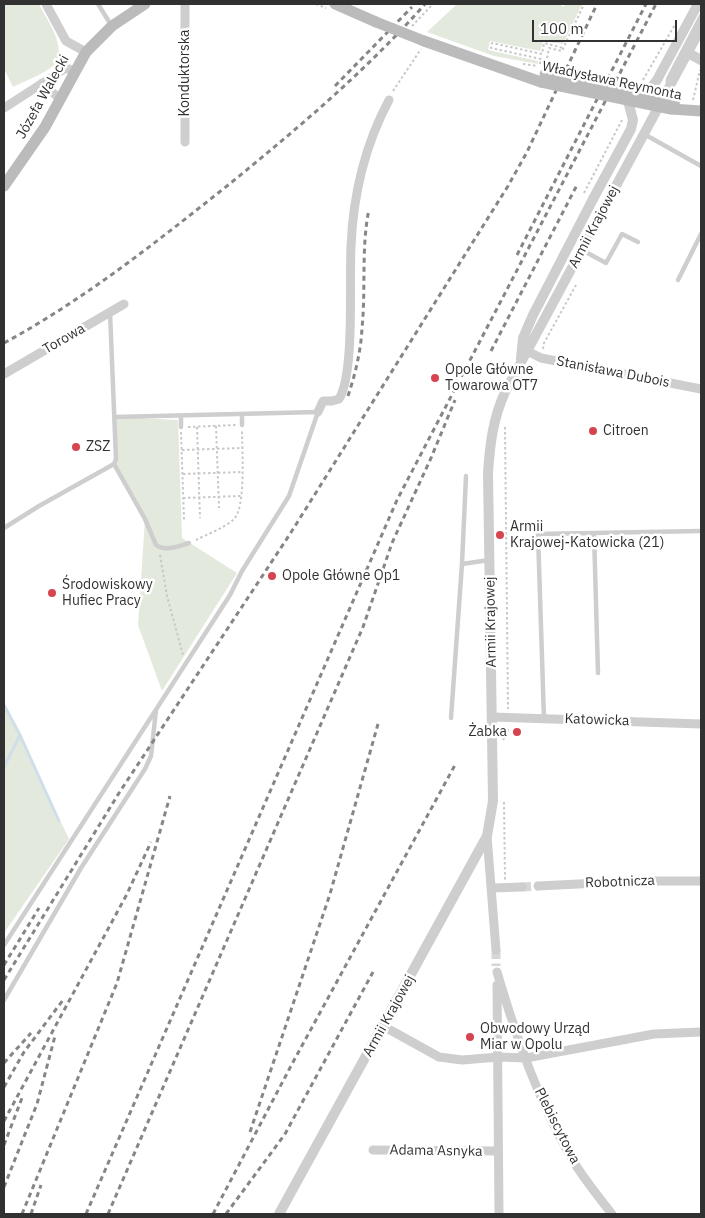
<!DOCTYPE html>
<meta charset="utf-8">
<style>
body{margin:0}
#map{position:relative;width:705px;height:1218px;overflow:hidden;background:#fff;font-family:"IBM Plex Sans",sans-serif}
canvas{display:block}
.frame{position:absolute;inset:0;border:5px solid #313131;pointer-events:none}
.scale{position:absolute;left:532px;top:20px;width:145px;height:22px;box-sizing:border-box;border:2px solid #313131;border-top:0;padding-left:6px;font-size:15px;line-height:18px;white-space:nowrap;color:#313131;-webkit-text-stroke:4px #fff;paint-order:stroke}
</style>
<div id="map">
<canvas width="705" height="1218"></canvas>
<div class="frame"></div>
<div class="scale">100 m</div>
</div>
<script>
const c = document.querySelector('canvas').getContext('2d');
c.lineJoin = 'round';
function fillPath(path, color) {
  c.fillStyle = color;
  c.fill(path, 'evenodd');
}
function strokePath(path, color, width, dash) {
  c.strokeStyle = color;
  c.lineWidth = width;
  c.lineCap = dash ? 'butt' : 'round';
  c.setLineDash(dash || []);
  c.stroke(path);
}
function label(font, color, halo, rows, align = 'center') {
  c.font = font + ' "IBM Plex Sans",sans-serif';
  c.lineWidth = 5;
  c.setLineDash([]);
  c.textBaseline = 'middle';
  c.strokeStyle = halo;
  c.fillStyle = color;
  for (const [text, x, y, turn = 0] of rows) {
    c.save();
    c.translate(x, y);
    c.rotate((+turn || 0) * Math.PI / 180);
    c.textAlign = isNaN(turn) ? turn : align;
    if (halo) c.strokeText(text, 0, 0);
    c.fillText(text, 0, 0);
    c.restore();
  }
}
const green = new Path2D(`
 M4 4H39C46 19 69 49 54 65 46 73 23 82 13 87L4 69Z
 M457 4H559L564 7 565 4H582L563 44 543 41 540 51 490 41 488 50 538 61V64L494 56 427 32Z
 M116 417 178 420 182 538 237 573 162 691 138 625 145 519 114 464Z
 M4 703 69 839 4 933Z`);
const stream = new Path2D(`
 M4 705 20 735 59 821
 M4 767 20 735`);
const minorTunnel = new Path2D(`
 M522 887 538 886
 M496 950V966`);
const path = new Path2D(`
 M316 4 326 8
 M412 26 433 4
 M546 63 549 48 562 51 584 4
 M523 64 538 66
 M540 64 541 59 491 48 492 43 542 54 544 43 563 48
 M643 80 677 21
 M393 91 421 49
 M693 100 700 70
 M584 193 622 120
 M543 349 544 343 576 285
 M528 370 537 365
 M216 426 219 508
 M188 427 236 425
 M197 427 200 518
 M505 427 508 709
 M181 432 184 520
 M182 450 242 448
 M183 474 242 472
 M183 498 241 496
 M196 540C207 534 225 528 234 519 246 507 242 450 242 431
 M160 555 167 596 183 655
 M503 740 508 731V727
 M504 802 505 880`);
const service = new Path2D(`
 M98 4 111 25
 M668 84V79L701 16
 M644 134 701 166
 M582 250 606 263 622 234 638 242
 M678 280 701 234
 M181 417V427
 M242 425V415
 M114 464 145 519 156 545C165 552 179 546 189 543
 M466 476 462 564 489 560
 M4 528 39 506 114 464 116 459 110 312
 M594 533 598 673
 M451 718 462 564
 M544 719 538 534 701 531
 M4 945 230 595 242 571 289 496 318 412 116 417
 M4 1000 81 868 145 769 151 756 156 710`);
const minor = new Path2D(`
 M46 4 66 41 86 52
 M185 4V142
 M42 83 60 99
 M4 108 66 68 74 71
 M527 351 541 358 701 389
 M4 374 124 304
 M318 412 323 401H332L339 399C355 373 349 280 351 247 353 195 365 145 389 100
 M492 717 701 724
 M487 836 496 950
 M538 886 638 881H701
 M493 888 522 887
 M497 972C516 1036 538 1101 572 1159 583 1178 598 1196 612 1214
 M497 985 499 1214
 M383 1026 439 1057 462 1060 499 1057 526 1058 654 1034 701 1032
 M373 1150 498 1151`);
const tertiary = new Path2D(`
 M688 53 701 60
 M645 95 657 80 698 4
 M521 359 523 338 533 315 593 199
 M279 1214 487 836 493 801 488 473C490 443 493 419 505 392L701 28`);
const secondary = new Path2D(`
 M335 4 376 22
 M424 41 541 82
 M671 109 701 111
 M4 186 45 127 86 52 112 26 145 4`);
const rail = new Path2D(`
 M335 86 412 7
 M517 255 646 4
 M4 343C85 299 155 243 227 186 297 129 365 72 425 4
 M491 351 577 185
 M348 396C355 375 361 351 362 328 366 289 361 248 369 209
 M4 965 39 908
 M4 980 119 793 290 534 508 186 527 152 597 4
 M4 1063 31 1033
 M4 1087 24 1052 63 1000
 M4 1121 127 894 151 842
 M250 1132 330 894 378 724
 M4 1145 22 1098
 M4 1187 37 1104 55 1036
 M22 1214 117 983 170 796
 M31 1214 41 1185
 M86 1214 397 500 656 4
 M108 1214 363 627 392 543 431 458 455 400
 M213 1214 292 1064 455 765
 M226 1214 285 1134 373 972`);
const tertiaryBridge = new Path2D(`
 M593 199 631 129 633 120 628 101`);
const secondaryBridge = new Path2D(`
 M376 22 424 41
 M545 74 675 101
 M541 82 671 109`);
const markers = [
 [435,378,5,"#d6454f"],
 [593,431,5,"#d6454f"],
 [76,447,5,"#d6454f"],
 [500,535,5,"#d6454f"],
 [272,576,5,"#d6454f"],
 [52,593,5,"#d6454f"],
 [517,732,5,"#d6454f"],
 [470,1037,5,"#d6454f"]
];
const streetNames = [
 ["Konduktorska",185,73,-90],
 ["Władysława Reymonta",612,81,12],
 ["Józefa Walecki",43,97,-61],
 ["Armii Krajowej",594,227,-62],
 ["Torowa",64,339,-30],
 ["Stanisława Dubois",613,372,11],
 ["Armii Krajowej",491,622,-91],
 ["Katowicka",597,720,2],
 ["Robotnicza",620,882,-2],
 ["Armii Krajowej",389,1016,-61],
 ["Plebiscytowa",557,1126,63],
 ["Adama Asnyka",436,1151,1]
];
const poiNames = [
 ["Opole Główne",445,370],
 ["Towarowa OT7",445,386],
 ["Citroen",603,431],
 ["ZSZ",86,447],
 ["Armii",510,527],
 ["Krajowej-Katowicka (21)",510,543],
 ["Opole Główne Op1",282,576],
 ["Środowiskowy",62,585],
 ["Hufiec Pracy",62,601],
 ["Żabka",507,732,"right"],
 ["Obwodowy Urząd",480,1029],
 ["Miar w Opolu",480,1045]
];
fillPath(green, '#e4e9dd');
strokePath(stream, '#cfdfea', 3);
strokePath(minorTunnel, '#d6d6d6', 9, [9, 4.5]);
strokePath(path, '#c8c8c8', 2, [2.5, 2.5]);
strokePath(service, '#cecece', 4.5);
strokePath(minor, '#cecece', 9);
strokePath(tertiary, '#cecece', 10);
strokePath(secondary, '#bbb', 11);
strokePath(rail, '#868686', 3, [5, 4]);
strokePath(tertiaryBridge, '#cecece', 10);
strokePath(secondaryBridge, '#bbb', 11);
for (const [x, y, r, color] of markers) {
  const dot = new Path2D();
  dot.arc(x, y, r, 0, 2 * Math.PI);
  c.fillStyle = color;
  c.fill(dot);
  strokePath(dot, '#fff', 2);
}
label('14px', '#313131', '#fff', streetNames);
label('14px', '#313131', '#fff', poiNames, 'left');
</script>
